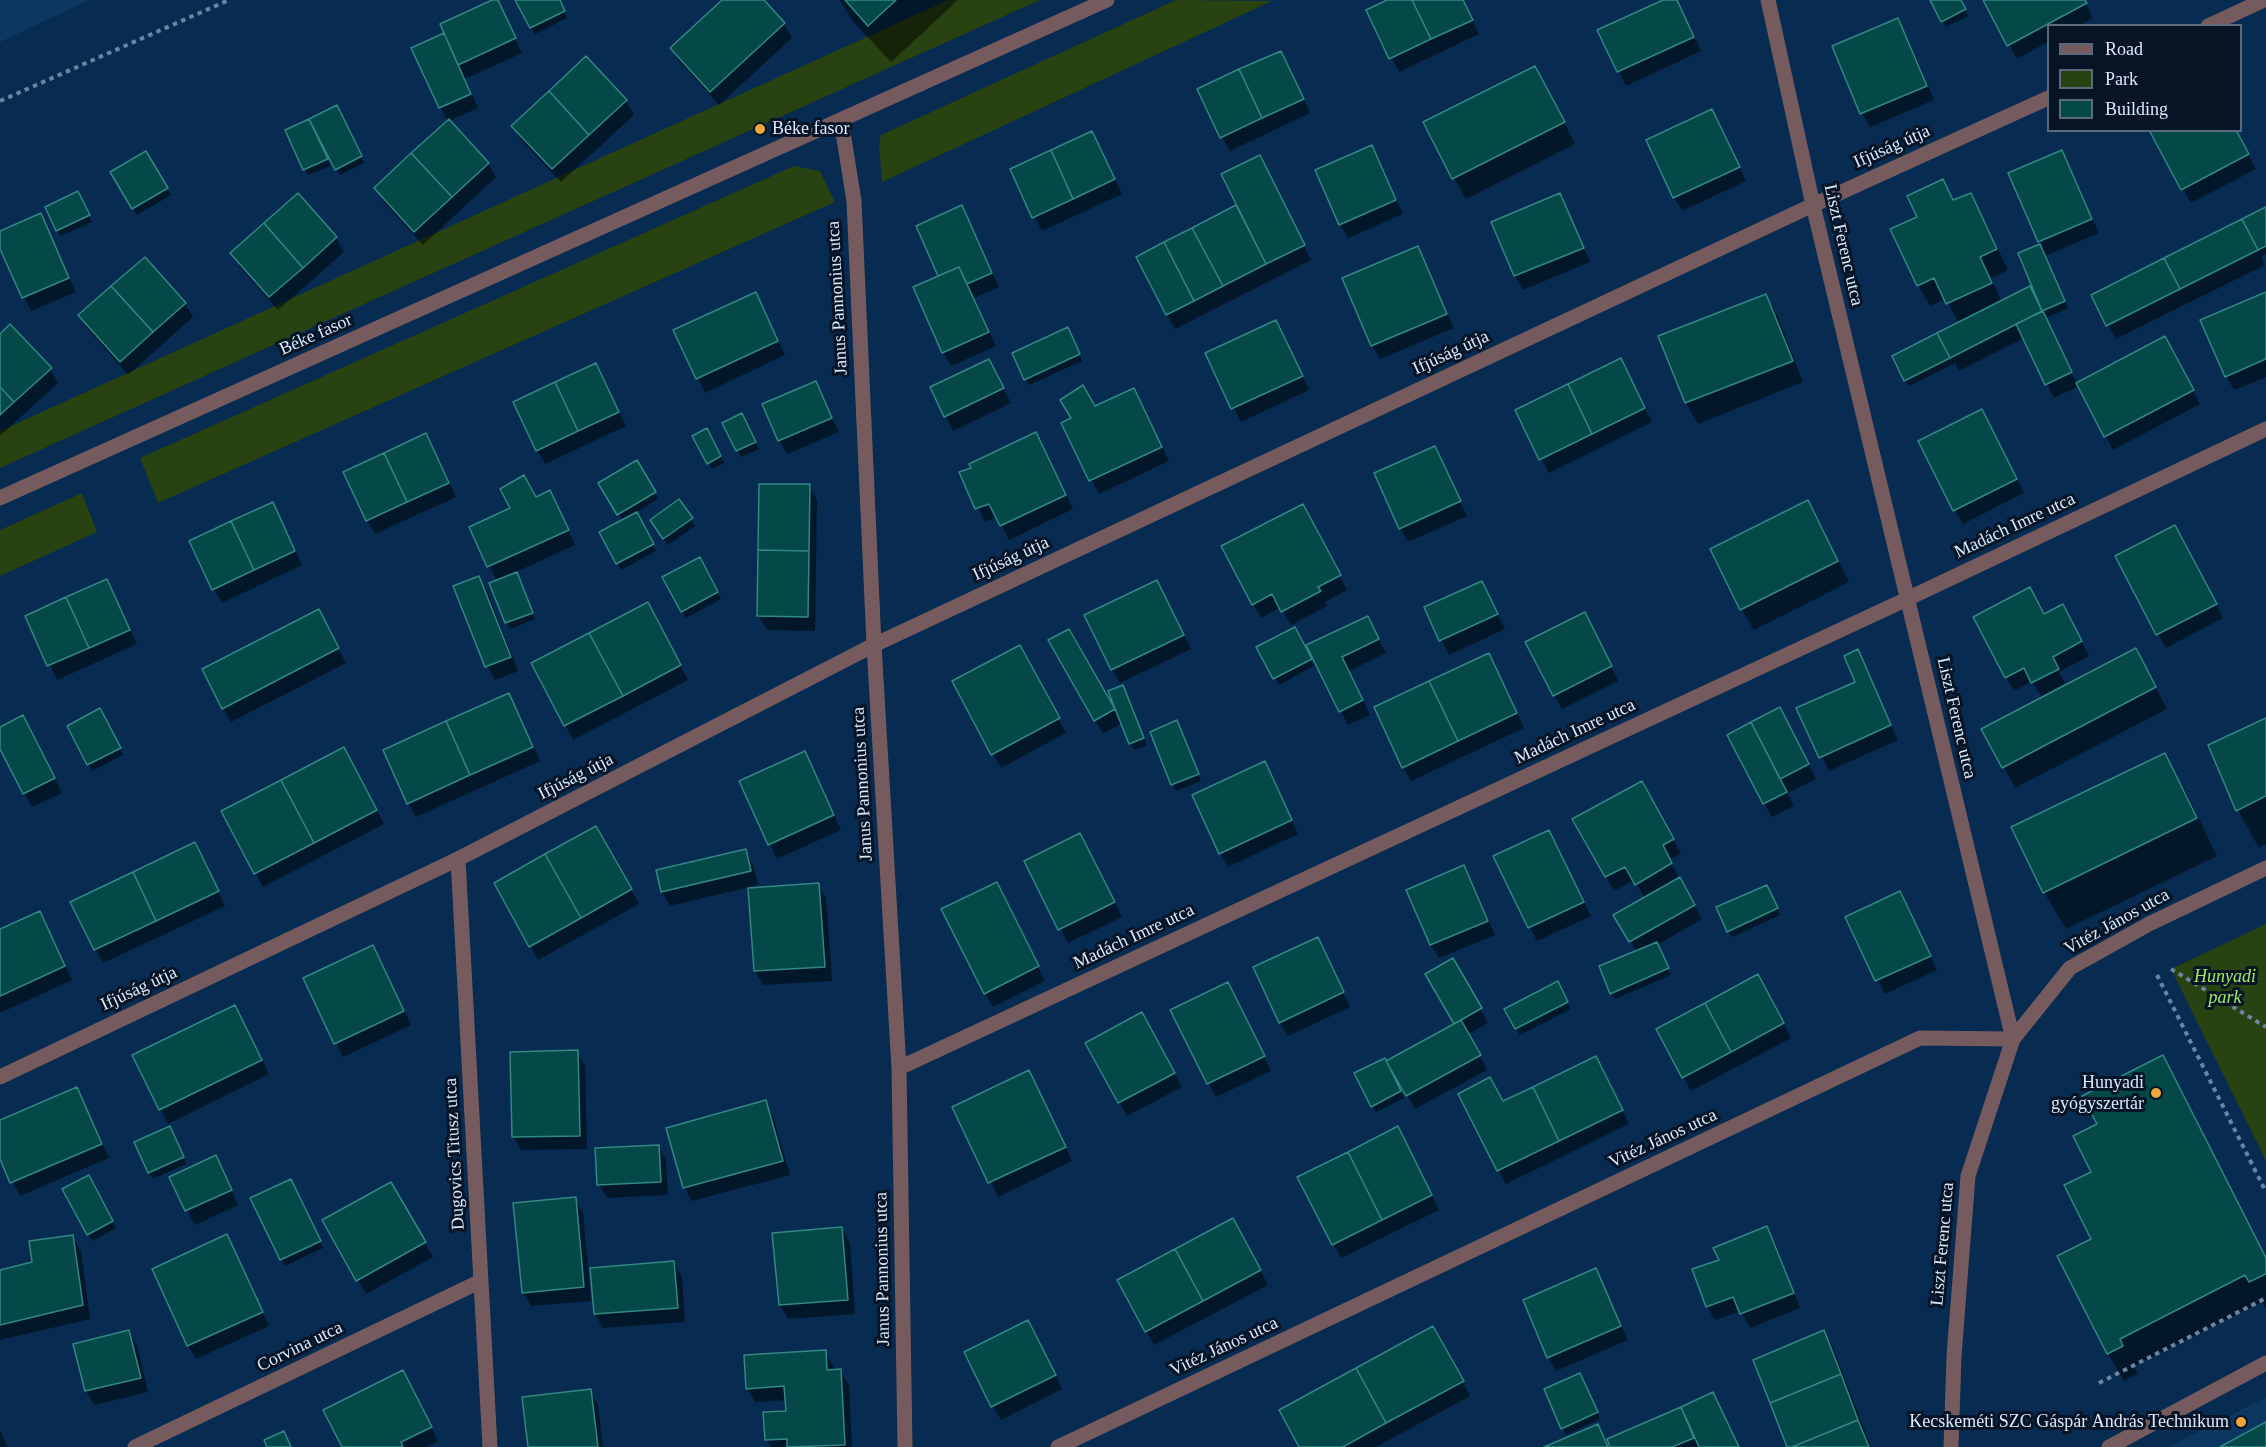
<!DOCTYPE html>
<meta charset="utf-8">
<style>
body{margin:0}
#map{position:relative;width:2266px;height:1447px;overflow:hidden;background:#072b51;font-family:Georgia,serif}
canvas{display:block}
.legend{position:absolute;left:2047px;top:24px;width:195px;height:108px;box-sizing:border-box;background:#061425;border:2px solid #5b6a7b;margin:0;padding:8px 10px;list-style:none;font-size:18px;color:#daeafd}
.legend li{display:flex;align-items:center;gap:12px;height:30px}
.legend b{width:30px;border:2px solid #5b6a7b}
</style>
<div id="map">
<canvas width="2266" height="1447"></canvas>
<ul class="legend">
<li><b style="height:8px;background:#765b5e"></b>Road</li>
<li><b style="height:16px;background:#284211"></b>Park</li>
<li><b style="height:16px;background:#044948"></b>Building</li>
</ul>
</div>
<script>
const c = document.querySelector('canvas').getContext('2d');
c.lineJoin = 'round';
function fillPath(path, color) {
  c.fillStyle = color;
  c.fill(path, 'evenodd');
}
function strokePath(path, color, width, dash) {
  c.strokeStyle = color;
  c.lineWidth = width;
  c.lineCap = dash ? 'butt' : 'round';
  c.setLineDash(dash || []);
  c.stroke(path);
}
function label(font, color, halo, rows, align = 'center') {
  c.font = font + ' Georgia,serif';
  c.lineWidth = 6;
  c.setLineDash([]);
  c.textBaseline = 'middle';
  c.strokeStyle = halo;
  c.fillStyle = color;
  for (const [text, x, y, turn = 0] of rows) {
    c.save();
    c.translate(x, y);
    c.rotate((+turn || 0) * Math.PI / 180);
    c.textAlign = isNaN(turn) ? turn : align;
    if (halo) c.strokeText(text, 0, 0);
    c.fillText(text, 0, 0);
    c.restore();
  }
}
const built = new Path2D(`
 M0 0H89L0 42Z
 M2266 1397V1447H2168Z`);
const green = new Path2D(`
 M948 0H1040L0 468V431Z
 M1176 0 1272 1 882 182 879 145 881 135Z
 M794 166 820 171 835 202 158 503 140 458Z
 M82 493 97 532 0 576V530Z
 M2266 924V1161L2171 969Z`);
const shadow = new Path2D(`
 M496 0 522 53 465 79 478 108 449 121 488 163 496 177 423 245 384 202 376 188 448 121 440 107 446 34Z
 M517 0H559L567 18 535 34Z
 M724 0H761L784 24 792 38 719 105 680 62 672 48Z
 M840 0H958L891 62 851 19Z
 M1391 0H1463L1479 34 1399 72 1368 11Z
 M1667 0H1676L1701 51 1626 86 1599 31Z
 M1932 0H1960L1968 16 1946 27Z
 M1984 0H2084L2093 18 2079 26H2048V42L2017 59Z
 M1898 20 1906 34 1934 100 1870 127 1862 113Z
 M1288 66 1310 113 1230 151 1222 137Z
 M1547 88 1575 144 1466 199 1454 178Z
 M626 101 634 115 561 182 521 140 513 126Z
 M336 107 364 163 340 175 327 151 325 152 330 166 308 175 287 131Z
 M1712 111 1746 181 1682 211 1674 197Z
 M2151 130H2235L2256 169 2191 203Z
 M1092 132 1122 194 1042 231 1012 170Z
 M1372 147 1403 214 1348 238 1340 224Z
 M2061 152 2099 233 2045 256 2068 308 2046 318 2069 365 2067 366 2078 384 2172 352 2200 404 2113 450 2079 386 2054 398 2024 338 1959 371 1955 363 1909 386 1905 380 1959 324 1946 299 1930 306 1918 285 1919 217 1943 181 1954 201 1970 194 1982 215 2008 270 1991 278 2002 302 2030 288 2039 303 2040 302 2020 254 2042 245 2010 173Z
 M146 153 171 195 137 215 112 172Z
 M1268 171 1311 260 1175 329 1138 257 1239 206Z
 M298 195 336 238 344 252 278 310 240 267 232 253Z
 M1560 195 1590 262 1523 290 1515 276 1493 223Z
 M81 199 92 222 61 236 57 230Z
 M961 207 999 287 974 298 996 346 951 366 943 352 940 276 917 227Z
 M2266 208V254L2261 257 2265 265 2116 339 2093 295Z
 M40 215 76 292 31 311 0 246V232Z
 M1417 248 1454 328 1380 359 1372 345Z
 M2266 294V377L2234 390 2226 376Z
 M1766 296 1778 317 1803 382 1698 424 1686 403 1660 337Z
 M185 304 193 317 128 375 88 329 80 315Z
 M763 308 785 355 705 393 675 331Z
 M0 336 50 369 58 383 0 436Z
 M1071 336 1082 361 1029 385 1026 379Z
 M1283 336 1309 390 1241 422 1207 354Z
 M596 365 626 426 545 464 537 450Z
 M1628 374 1652 422 1549 473 1517 411Z
 M996 375 1011 403 953 431 932 388Z
 M815 383 839 432 787 454 779 440Z
 M1141 404 1169 461 1099 494 1063 423 1095 408Z
 M745 421 759 449 741 457 724 423Z
 M1989 424 2024 493 1963 524 1955 510Z
 M706 430 724 463 712 469 694 437Z
 M1043 448 1073 509 1009 540 997 517 985 522 961 473Z
 M1435 448 1467 516 1408 542 1400 528Z
 M433 449 456 497 375 534 367 520Z
 M637 463 658 499 635 513 656 551 621 570 601 533 623 521 600 483Z
 M809 486 817 500 815 631 767 630 759 616Z
 M550 492 575 545 516 572 535 619 510 629 506 622 497 581 471 528Z
 M272 504 302 565 222 603 214 589Z
 M691 519 695 526 668 545 656 527Z
 M1311 520 1347 590 1325 602 1327 606 1291 625 1281 607 1261 618 1253 604Z
 M2183 540 2223 618 2166 648 2158 634Z
 M699 559 721 599 686 618 664 577Z
 M1839 562 1849 582 1754 630 1742 610Z
 M478 578 487 591 518 671 495 680 487 666Z
 M107 581 137 644 57 680 27 617Z
 M1481 583 1505 629 1449 655 1426 608Z
 M1164 595 1191 649 1120 683 1112 669Z
 M2044 615 2070 620 2089 656 2059 672 2065 683 2041 696 2032 681 2014 691 2006 677Z
 M655 617 688 680 573 740 533 663Z
 M326 625 346 663 231 722 223 708Z
 M1592 628 1618 681 1562 709 1554 695Z
 M1294 629 1314 666 1279 685 1258 647Z
 M1068 631 1118 717 1119 716 1123 687 1147 745 1134 750 1122 723 1103 734 1050 640Z
 M1375 632 1386 653 1349 671 1370 715 1348 725 1308 646Z
 M1857 651 1898 740 1829 771 1798 709 1857 682Z
 M1028 661 1066 733 1001 768 993 754Z
 M1496 669 1524 728 1411 781 1403 767Z
 M2147 671 2167 709 2015 788 1983 729Z
 M516 709 540 761 416 817 408 803Z
 M100 710 123 755 92 771 69 727Z
 M2266 719V844L2259 848 2238 810 2210 746Z
 M1787 723 1816 779 1787 793 1794 806 1772 817 1764 803Z
 M0 729 31 731 62 793 32 807 0 746Z
 M1180 729 1201 781 1176 791 1173 784Z
 M805 753 841 830 777 859 741 782Z
 M2164 755 2186 792 2217 856 2066 929 2044 892Z
 M351 763 384 824 263 887 223 812Z
 M1272 777 1298 834 1228 867 1220 853Z
 M1642 783 1681 854 1669 860 1702 919 1657 945 1671 975 1615 999 1612 993 1637 952 1615 915 1645 898 1634 880 1614 891 1574 820Z
 M596 828 639 904 538 960 496 884Z
 M1549 832 1591 916 1537 941 1495 857Z
 M1088 848 1122 917 1068 943 1026 861Z
 M745 851 753 865 758 885 750 887 751 889 818 885 826 898 832 981 763 985 755 971 750 887 670 906 662 892 657 871Z
 M203 858 225 906 103 963 72 902Z
 M1464 867 1472 881 1495 935 1439 958 1431 945Z
 M1770 893 1780 915 1732 937 1728 931Z
 M1900 893 1937 970 1885 994 1847 918Z
 M1004 898 1045 981 993 1007 985 993Z
 M47 926 72 980 0 1013V931Z
 M1325 953 1350 1007 1288 1036 1280 1022Z
 M380 960 411 1025 343 1057 305 979Z
 M1453 960 1488 1023 1468 1034 1487 1070 1415 1109 1388 1061 1386 1063 1404 1098 1376 1112 1372 1106 1385 1063 1456 1025Z
 M1557 983 1571 1009 1520 1035 1507 1010Z
 M1228 984 1271 1071 1216 1097 1172 1011Z
 M1766 990 1791 1038 1691 1091 1658 1030Z
 M243 1021 269 1074 168 1124 134 1056Z
 M1150 1028 1182 1087 1127 1116 1087 1043Z
 M577 1052 585 1066 587 1149 521 1150 513 1136Z
 M2163 1057 2266 1258V1308L2262 1302 2134 1366 2138 1374 2124 1381 2108 1353 2093 1240V1173L2099 1125Z
 M1604 1072 1629 1124 1506 1184 1498 1170 1503 1103Z
 M1036 1086 1072 1161 998 1197 954 1107Z
 M77 1089 109 1158 20 1196 0 1155V1122Z
 M765 1102 773 1116 790 1175 692 1201 684 1187Z
 M173 1134 186 1164 153 1179 149 1172Z
 M1406 1142 1439 1210 1341 1258 1299 1177Z
 M658 1146 666 1160 668 1195 607 1198 599 1184Z
 M215 1157 238 1205 195 1225 171 1178Z
 M89 1177 116 1228 92 1241 64 1189Z
 M391 1184 433 1257 366 1294 324 1221Z
 M295 1187 323 1248 285 1266 252 1198Z
 M575 1199 583 1213 591 1301 531 1306 523 1292Z
 M1767 1228 1775 1242 1800 1308 1750 1328 1741 1311 1715 1320 1707 1306Z
 M842 1229 850 1243 855 1314 788 1319 780 1305 774 1234Z
 M1241 1234 1268 1285 1154 1345 1119 1281Z
 M227 1236 269 1326 196 1359 188 1345Z
 M72 1237 81 1251 90 1319 0 1340V1272L34 1264Z
 M674 1263 682 1277 685 1322 603 1328 595 1314 592 1270Z
 M1595 1270 1628 1340 1556 1371 1548 1357Z
 M1433 1328 1470 1396 1376 1447H1301Z
 M128 1331 137 1345 148 1392 94 1405 86 1391 75 1345Z
 M1824 1332 1832 1345 1871 1447H1788Z
 M1036 1336 1062 1389 1001 1420 993 1406Z
 M825 1352 833 1366V1371H840L849 1385 852 1447H771L766 1439 787 1412V1400L755 1402 747 1388Z
 M1583 1381 1600 1419 1566 1435 1546 1390Z
 M410 1386 438 1441 426 1447H344Z
 M590 1391 598 1405 603 1447H530Z
 M1713 1394 1739 1447H1546L1597 1426 1606 1441Z
 M0 1431 8 1447H0Z`);
const building = new Path2D(`
 M492 0H498L516 38 458 65 440 24Z
 M515 0H560L565 11 530 28Z
 M722 0H764L785 23 710 92 670 48Z
 M845 0H896L868 26Z
 M1387 0H1412L1431 39 1389 59 1366 10Z
 M1412 0H1463L1473 20 1431 39Z
 M1663 0H1677L1694 37 1617 72 1597 30Z
 M1930 0H1961L1966 9 1941 22Z
 M1983 0H2085L2087 3 2007 46Z
 M1898 18 1927 86 1860 114 1832 46Z
 M444 33 471 94 439 108 411 48Z
 M1281 51 1304 99 1262 118 1239 69Z
 M586 56 627 100 589 135 549 91Z
 M1535 66 1565 122 1452 179 1423 122Z
 M1239 69 1262 118 1220 138 1197 89Z
 M549 91 589 135 552 169 511 126Z
 M337 105 362 156 335 170 309 119Z
 M1712 109 1740 167 1673 198 1646 140Z
 M309 119 328 159 303 170 285 130Z
 M449 119 489 163 452 197 411 153Z
 M2149 130H2236L2249 154 2181 190Z
 M1092 131 1115 179 1073 199 1051 150Z
 M1372 145 1396 200 1339 225 1315 170Z
 M1051 150 1073 199 1032 218 1010 169Z
 M2062 150 2092 219 2038 242 2008 173Z
 M146 151 168 188 132 209 110 172Z
 M411 153 452 197 414 232 374 188Z
 M1260 155 1305 245 1266 264 1221 174Z
 M1943 179 1953 200 1971 193 1997 249 1980 257 1992 283 1946 304 1934 278 1917 286 1890 229 1917 217 1907 196Z
 M78 191 90 215 56 231 45 207Z
 M298 193 337 237 303 268 264 223Z
 M1560 193 1584 248 1514 276 1491 222Z
 M962 205 992 273 967 284 959 267 938 276 916 226Z
 M1236 205 1266 264 1223 286 1192 228Z
 M2266 207V246L2258 250 2242 219Z
 M41 213 69 278 22 298 0 249V231Z
 M2242 219 2258 250 2180 289 2164 258Z
 M264 223 303 268 269 297 230 253Z
 M1192 228 1223 286 1194 301 1164 242Z
 M1164 242 1194 301 1166 315 1136 257Z
 M2040 244 2065 301 2042 311 2018 253Z
 M1418 246 1447 314 1371 346 1342 278Z
 M145 257 186 303 153 332 111 286Z
 M2164 258 2180 289 2106 326 2091 295Z
 M959 267 989 332 942 353 913 287Z
 M111 286 153 332 120 362 78 315Z
 M2030 286 2042 311 1950 358 1937 333Z
 M756 292 778 341 696 379 673 330Z
 M2266 292V359L2225 377 2200 320Z
 M1766 294 1793 361 1685 403 1658 336Z
 M2043 311 2072 372 2045 385 2016 324Z
 M1276 320 1303 376 1231 409 1205 353Z
 M10 324 52 368 14 402 0 387V334Z
 M1068 327 1080 354 1024 380 1012 353Z
 M1937 333 1950 358 1904 381 1892 356Z
 M2165 336 2194 390 2104 437 2076 383Z
 M1621 358 1645 408 1592 434 1568 384Z
 M989 359 1004 388 944 417 930 387Z
 M596 363 619 412 578 431 555 382Z
 M816 381 832 418 778 441 762 404Z
 M555 382 578 431 536 451 513 402Z
 M1568 384 1592 434 1539 460 1515 410Z
 M1083 385 1095 406 1134 388 1162 447 1089 481 1061 423 1071 418 1060 400Z
 M0 387 14 402 0 415Z
 M1982 409 2017 479 1953 511 1918 441Z
 M742 413 756 442 736 451 722 423Z
 M707 428 721 456 707 464 692 436Z
 M1036 432 1066 495 1000 526 989 504 975 509 959 472 971 468 969 464Z
 M426 433 449 483 407 502 384 453Z
 M1435 446 1461 501 1399 529 1374 473Z
 M384 453 407 502 366 521 343 472Z
 M637 460 656 492 617 515 598 483Z
 M524 475 536 497 550 490 569 530 487 567 469 527 510 508 500 489Z
 M759 484H810L809 551 758 550Z
 M679 499 693 518 663 539 650 520Z
 M1808 500 1838 561 1740 610 1710 549Z
 M273 502 295 551 254 570 231 521Z
 M1303 504 1341 575 1318 587 1321 591 1281 612 1272 594 1252 605 1221 546Z
 M637 512 654 544 616 564 599 532Z
 M231 521 254 570 212 590 189 541Z
 M2175 525 2217 604 2156 635 2115 556Z
 M758 550 809 551 808 617 757 616Z
 M700 557 718 592 681 612 662 577Z
 M517 572 533 613 505 623 489 583Z
 M479 576 511 657 485 667 453 586Z
 M107 579 130 630 89 648 66 597Z
 M1157 580 1184 635 1111 670 1084 615Z
 M1482 581 1498 614 1439 641 1424 607Z
 M2030 587 2044 614 2063 604 2082 641 2053 657 2059 669 2031 683 2024 668 2005 678 1973 617Z
 M66 597 89 648 47 666 25 616Z
 M648 602 681 665 623 696 589 633Z
 M319 609 339 648 222 709 202 669Z
 M1585 612 1612 666 1553 696 1525 642Z
 M1368 616 1379 639 1342 657 1363 700 1339 712 1306 645Z
 M1295 627 1312 659 1273 679 1256 647Z
 M1069 629 1115 709 1094 721 1048 640Z
 M589 633 623 696 564 726 531 663Z
 M1020 645 1060 718 991 755 952 681Z
 M2136 648 2156 687 2002 768 1981 729Z
 M1858 649 1891 725 1819 758 1796 708 1855 682 1844 656Z
 M1489 653 1517 713 1458 741 1429 681Z
 M1429 681 1458 741 1402 768 1374 707Z
 M1123 685 1144 738 1129 744 1108 691Z
 M509 693 533 747 470 775 446 721Z
 M1780 707 1809 764 1780 779 1751 722Z
 M100 708 121 748 87 765 67 726Z
 M23 715 55 778 23 794 0 749V727Z
 M2266 718V796L2236 811 2208 745Z
 M1177 720 1199 774 1171 785 1150 732Z
 M446 721 470 775 407 804 383 750Z
 M1751 722 1787 792 1763 804 1727 735Z
 M344 747 377 810 314 843 281 780Z
 M805 751 834 815 768 845 739 781Z
 M2165 753 2197 818 2043 893 2011 827Z
 M1265 761 1292 820 1219 854 1192 795Z
 M281 780 314 843 254 874 221 811Z
 M1642 781 1674 839 1663 845 1672 863 1635 885 1625 867 1605 877 1572 819Z
 M596 826 632 889 581 918 545 854Z
 M1549 830 1584 902 1528 928 1493 856Z
 M1080 833 1115 902 1058 930 1024 861Z
 M195 842 219 891 156 921 133 872Z
 M746 849 751 871 661 892 656 870Z
 M545 854 581 918 529 947 494 883Z
 M1464 865 1488 921 1430 945 1406 890Z
 M133 872 156 921 94 950 70 902Z
 M1680 877 1695 905 1629 942 1613 915Z
 M997 882 1039 966 984 994 941 909Z
 M819 883 825 967 754 971 748 888Z
 M1767 885 1778 908 1727 932 1716 907Z
 M1900 891 1931 956 1875 981 1845 917Z
 M40 911 65 966 0 996V929Z
 M1318 937 1344 992 1279 1023 1253 967Z
 M1657 942 1669 968 1610 994 1599 966Z
 M373 945 404 1011 334 1044 303 978Z
 M1453 958 1482 1008 1454 1024 1425 974Z
 M1758 974 1784 1023 1731 1052 1705 1003Z
 M1558 981 1568 1002 1515 1029 1504 1009Z
 M1228 982 1265 1056 1207 1084 1170 1010Z
 M1705 1003 1731 1052 1682 1078 1656 1029Z
 M235 1005 262 1060 159 1110 132 1055Z
 M1142 1012 1175 1073 1118 1103 1085 1043Z
 M1461 1020 1481 1055 1406 1096 1386 1061Z
 M578 1050 580 1136 512 1137 510 1052Z
 M2163 1055 2266 1258V1274L2249 1282 2245 1275 2120 1339 2123 1346 2107 1354 2057 1256 2091 1239 2064 1185 2091 1172 2073 1136 2097 1124 2082 1096Z
 M1596 1056 1623 1110 1559 1141 1533 1087Z
 M1385 1058 1401 1091 1371 1107 1354 1073Z
 M1029 1070 1066 1147 988 1183 952 1107Z
 M1490 1077 1503 1101 1533 1087 1559 1141 1497 1171 1458 1094Z
 M77 1087 102 1144 10 1183 0 1159V1120Z
 M766 1100 783 1161 683 1188 666 1128Z
 M170 1126 184 1157 148 1173 134 1142Z
 M1398 1126 1432 1195 1382 1220 1348 1152Z
 M659 1145 661 1182 597 1185 595 1148Z
 M1348 1152 1382 1220 1332 1245 1297 1177Z
 M216 1155 232 1190 185 1211 169 1177Z
 M89 1175 113 1221 87 1235 62 1189Z
 M291 1179 321 1241 280 1260 250 1198Z
 M391 1182 426 1242 356 1281 322 1220Z
 M576 1197 584 1287 522 1293 513 1203Z
 M1233 1218 1261 1270 1203 1301 1175 1249Z
 M1767 1226 1794 1293 1740 1314 1733 1297 1706 1307 1692 1269 1719 1260 1713 1248Z
 M842 1227 848 1300 779 1305 772 1233Z
 M227 1234 263 1312 187 1346 152 1269Z
 M73 1235 83 1305 0 1325V1270L32 1262 29 1241Z
 M1175 1249 1203 1301 1145 1332 1117 1280Z
 M674 1261 678 1308 594 1314 590 1268Z
 M1596 1268 1621 1326 1547 1358 1523 1300Z
 M1028 1320 1056 1375 991 1407 964 1352Z
 M1433 1326 1464 1381 1386 1423 1356 1368Z
 M129 1330 141 1378 85 1391 73 1344Z
 M1824 1330 1841 1374 1770 1403 1753 1360Z
 M826 1350 827 1370 841 1369 845 1445 787 1447V1439L765 1440 763 1412 786 1411 784 1386 746 1389 744 1355Z
 M1356 1368 1386 1423 1343 1447H1299L1279 1410Z
 M403 1370 432 1427 401 1442 403 1447H342L323 1410Z
 M1580 1373 1598 1412 1561 1429 1544 1389Z
 M1841 1374 1858 1420 1792 1447H1787L1770 1403Z
 M591 1389 598 1447H528L522 1397Z
 M1713 1392 1739 1447H1699L1681 1407Z
 M1681 1407 1694 1438 1672 1447H1610L1607 1439Z
 M1858 1420 1869 1447H1792Z
 M2266 1422V1447H2220Z
 M1598 1424 1608 1447H1544Z
 M284 1431 291 1447H267L264 1440Z`);
const path = new Path2D(`
 M0 101 229 0
 M2171 969 2266 1027
 M2157 975 2266 1192
 M2099 1383 2266 1298`);
const minor = new Path2D(`
 M1768 0 1813 205 2013 1039 1968 1176 1954 1356 1951 1447
 M2208 26 2264 0
 M841 120 854 201 874 645 899 1068 905 1447
 M0 498 1107 0
 M458 859 490 1447
 M2013 1039 2070 968 2149 924 2266 868
 M899 1068 1907 599 2266 429
 M0 1077 458 859 874 645 1813 205 2048 98
 M135 1447 481 1281
 M1058 1447 1920 1038 2013 1039
 M2109 1447 2266 1363`);
const markers = [
 [760,129,6,"#efa73d"],
 [2156,1093,6,"#efa73d"],
 [2241,1422,6,"#efa73d"]
];
const poiNames = [
 ["Béke fasor",772,129,"left"],
 ["Hunyadi",2144,1083],
 ["gyógyszertár",2144,1104],
 ["Kecskeméti SZC Gáspár András Technikum",2229,1422]
];
const streetNames = [
 ["Ifjúság útja",1892,147,-24],
 ["Liszt Ferenc utca",1843,245,77],
 ["Janus Pannonius utca",838,298,-93],
 ["Béke fasor",316,335,-24],
 ["Ifjúság útja",1451,353,-25],
 ["Madách Imre utca",2015,526,-25],
 ["Ifjúság útja",1011,559,-25],
 ["Liszt Ferenc utca",1956,718,77],
 ["Madách Imre utca",1575,732,-25],
 ["Ifjúság útja",576,777,-27],
 ["Janus Pannonius utca",863,784,-93],
 ["Vitéz János utca",2117,922,-29],
 ["Madách Imre utca",1134,937,-25],
 ["Ifjúság útja",139,989,-25],
 ["Vitéz János utca",1663,1139,-25],
 ["Dugovics Titusz utca",455,1154,-93],
 ["Liszt Ferenc utca",1943,1244,-85],
 ["Janus Pannonius utca",883,1269,-91],
 ["Corvina utca",300,1347,-26],
 ["Vitéz János utca",1224,1347,-25]
];
const parkNames = [
 ["Hunyadi",2225,977],
 ["park",2225,998]
];
fillPath(built, '#0b3761');
fillPath(green, '#284211');
fillPath(shadow, '#0007');
fillPath(building, '#044948');
strokePath(building, '#338785', 1.5);
strokePath(path, '#6a85a2', 4, [4.5, 4.5]);
strokePath(minor, '#765b5e', 15);
for (const [x, y, r, color] of markers) {
  const dot = new Path2D();
  dot.arc(x, y, r, 0, 2 * Math.PI);
  c.fillStyle = color;
  c.fill(dot);
  strokePath(dot, '#061425', 2);
}
label('18px', '#daeafd', '#061425', poiNames, 'right');
label('18px', '#daeafd', '#061425', streetNames);
label('italic 18px', '#a0e962', '#061425', parkNames);
</script>
